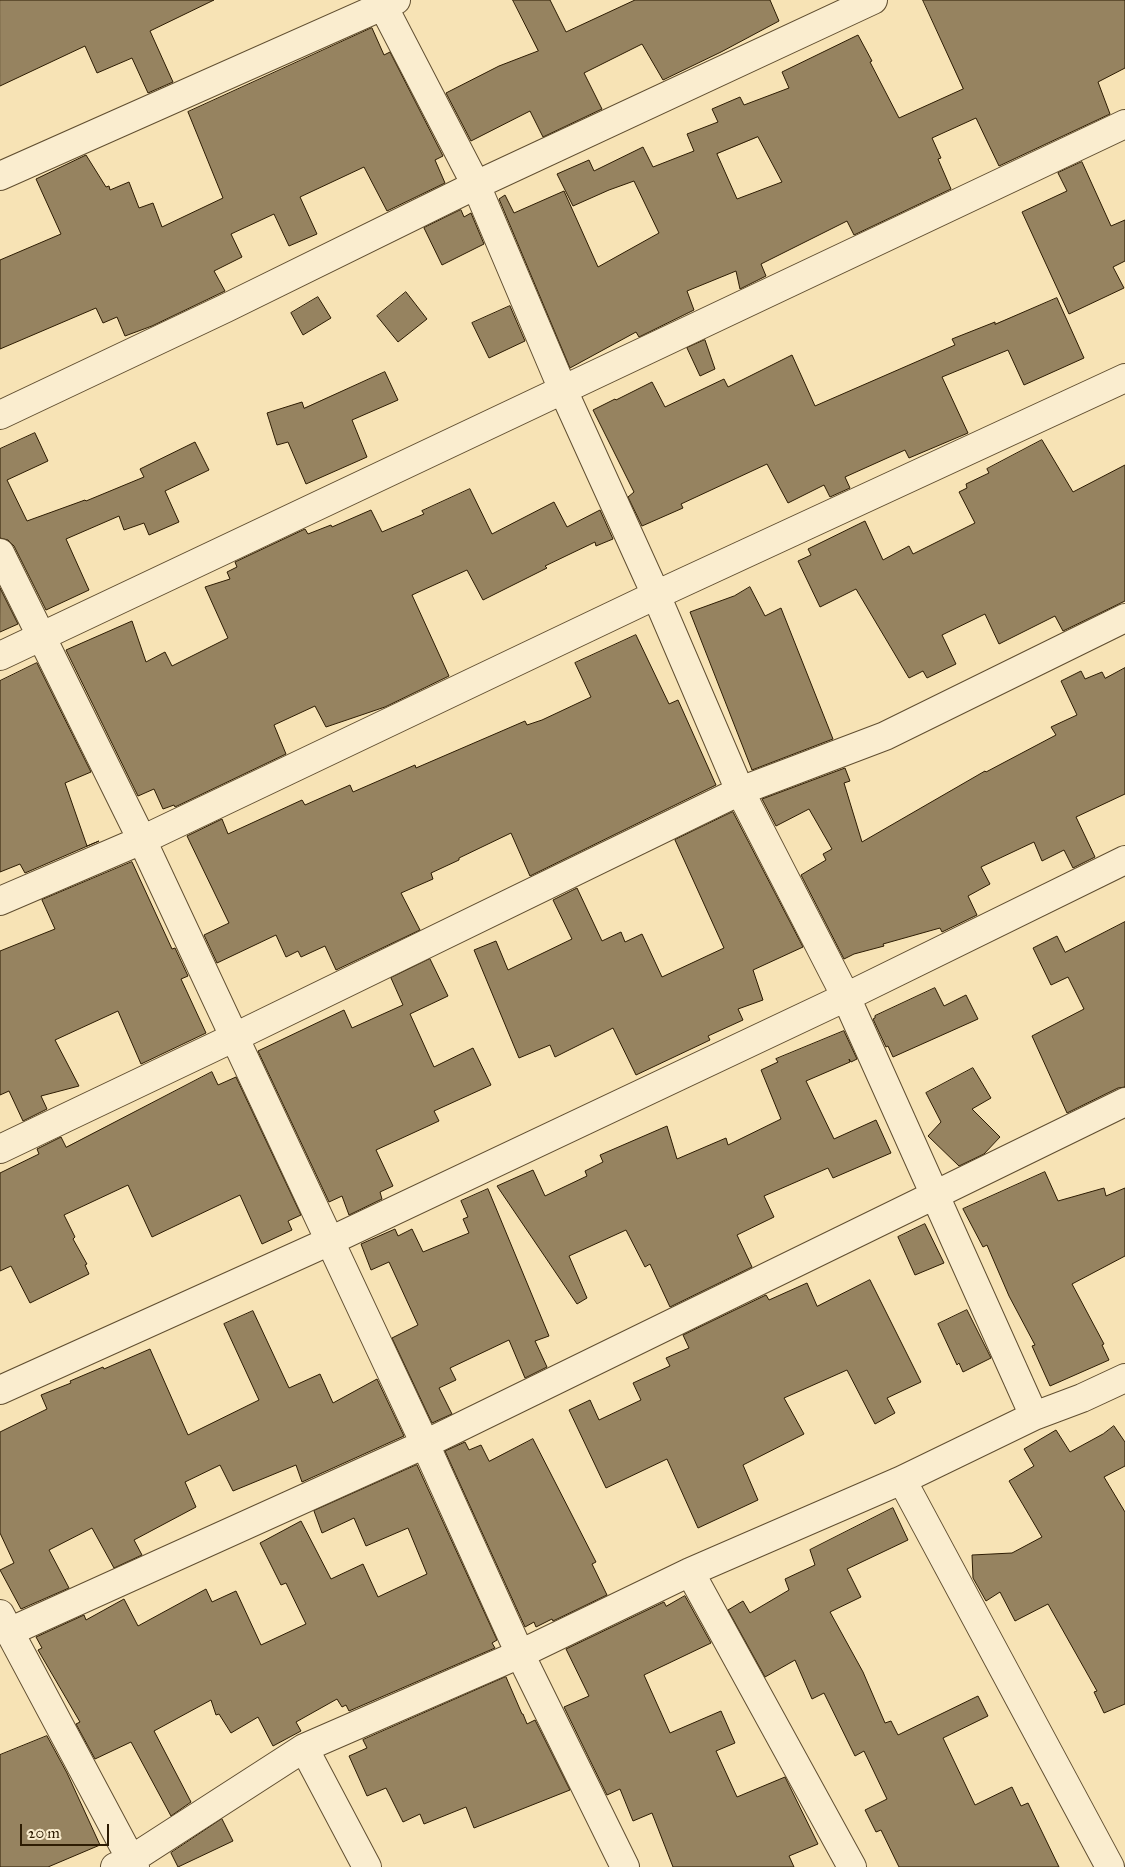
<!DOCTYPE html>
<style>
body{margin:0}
#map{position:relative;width:1125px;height:1867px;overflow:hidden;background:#f7e3b5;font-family:"IM FELL Great Primer",serif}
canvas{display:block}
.scale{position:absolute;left:20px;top:1824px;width:89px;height:22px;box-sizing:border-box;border:2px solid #2d1c03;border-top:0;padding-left:6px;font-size:15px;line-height:18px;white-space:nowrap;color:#2d1c03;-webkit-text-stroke:4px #faedcf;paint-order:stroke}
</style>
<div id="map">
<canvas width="1125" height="1867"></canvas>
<div class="scale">20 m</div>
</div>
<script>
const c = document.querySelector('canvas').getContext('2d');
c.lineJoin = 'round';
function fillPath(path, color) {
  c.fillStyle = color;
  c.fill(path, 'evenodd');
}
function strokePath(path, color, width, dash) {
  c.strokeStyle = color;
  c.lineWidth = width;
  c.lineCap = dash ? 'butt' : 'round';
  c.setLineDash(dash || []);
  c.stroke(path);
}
const building = new Path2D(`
 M0 0H214L150 31 173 82 148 93 132 58 97 73 85 46 0 86Z
 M513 0H550L566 32 635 0H770L779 21 721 52 663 80 642 44 584 73 602 109 543 137 530 111 471 141 446 93 499 66 538 51Z
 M923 0H1125V68L1098 82 1110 114 999 166 976 118 932 138 941 158 938 159 951 189 854 235 847 221 761 264 766 276 740 289 736 271 687 291 694 310 639 337 636 332 570 368 499 199 505 195 514 213 564 191 598 267 659 233 634 181 609 190 573 206 557 174 589 160 594 171 643 147 653 167 694 151 687 134 718 122 712 109 740 97 744 105 789 88 782 72 858 35 872 61 870 62 899 118 963 89ZM758 137 782 182 737 199 717 154Z
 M372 28 384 55 390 52 443 156 435 160 445 183 387 211 364 167 300 197 317 234 289 246 274 214 231 234 242 257 214 271 225 291 152 326 125 336 117 317 103 323 96 308 0 349V260L61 234 36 179 86 155 106 187 109 186 110 190 129 182 139 208 153 203 162 227 223 198 188 112Z
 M1082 162 1111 226 1125 220V261L1113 267 1124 288 1069 314 1022 212 1067 191 1058 173Z
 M461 210 464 217 471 213 484 244 442 265 424 228Z
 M406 292 427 319 398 342 377 316Z
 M318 297 331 318 303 335 291 313Z
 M1057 298 1084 358 1024 385 1008 350 942 377 968 433 909 458 905 450 845 477 850 488 830 497 824 485 788 503 767 464 681 504 683 508 642 526 628 497 634 492 593 410 615 399 616 400 652 382 665 407 724 379 728 387 792 355 815 406 955 345 952 339 995 322V324Z
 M510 306 525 341 489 358 472 323Z
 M705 340 715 369 700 376 687 348Z
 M385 372 398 400 352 420 367 457 306 484 288 442 277 445 267 413 302 402 304 408Z
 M35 433 48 461 7 480 27 521 85 500 86 501 144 477 140 469 195 442 209 470 165 491 179 522 149 535 144 523 124 530 119 516 66 539 89 590 46 610 14 546 8 540 0 538V449Z
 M1042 440 1073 492 1125 465V601L1063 631 1055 616 999 644 985 614 942 635 956 664 927 678 923 671 909 678 856 589 820 607 798 561 811 555 808 549 865 521 883 560 909 546 913 554 975 523 959 492 967 488 966 484 989 473 987 469Z
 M470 489 492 534 554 502 567 527 600 510 613 539 596 546 595 542 545 566 547 568 483 600 467 570 412 595 449 676 385 707 326 727 315 706 274 725 286 754 175 807 174 805 163 809 154 789 138 796 66 650 132 621 146 662 165 652 172 666 228 638 205 587 230 579 227 572 237 567 235 562 305 529 308 534 331 525 332 527 371 510 382 532 424 514 422 511Z
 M750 587 765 616 781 608 833 739 752 770 690 612 734 596Z
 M0 588 18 624 0 632Z
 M636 635 669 704 678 700 716 785 530 876 511 833 459 858V860L431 873 433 879 401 893 420 930 336 970 325 946 301 957 298 951 286 957 276 935 217 963 204 935 229 923 187 836 222 819 228 834 302 800 305 805 350 785 353 792 415 765 416 768 525 721 527 725 542 720 591 697 575 663Z
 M37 663 91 772 65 783 87 846 99 841 25 873 20 864 0 872V681Z
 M1125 668V794L1076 817 1095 857 1073 868 1064 850 1042 861 1034 842 981 867 990 884 968 896 977 915 942 932 940 928 883 944 884 946 854 954 844 959 801 875 826 860 823 854 832 849 809 809 776 826 762 799 845 768 850 781 844 783 862 842 985 771 986 772 1056 735 1051 727 1077 715 1061 681 1081 671 1085 679 1102 672 1105 678Z
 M733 812 803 947 753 970 763 1000 738 1009 743 1020 708 1036 710 1040 636 1075 613 1028 555 1057 550 1045 519 1058 474 950 496 941 508 970 572 939 553 900 577 888 602 941 621 932 625 942 642 934 662 977 724 948 675 840Z
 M132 862 172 949 175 948 188 976 181 979 206 1033 141 1064 118 1011 55 1040 79 1086 41 1096 47 1109 23 1121 9 1091 0 1095V951L55 929 42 900Z
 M1125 922V1087L1118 1088 1067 1113 1032 1036 1084 1009 1068 977 1051 985 1033 948 1057 936 1065 952Z
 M430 959 448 996 410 1014 434 1067 473 1048 491 1085 434 1111 439 1121 376 1150 393 1186 380 1192 382 1199 349 1215 342 1196 329 1202 258 1051 344 1010 352 1028 403 1005 391 978Z
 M935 988 944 1006 966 995 978 1019 893 1057 888 1046 886 1047 873 1019 875 1018V1016Z
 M844 1031 857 1059 851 1062 849 1059 850 1062 806 1081 834 1139 876 1120 891 1153 833 1178 828 1168 764 1196 774 1217 737 1235 752 1267 670 1307 650 1264 645 1267 626 1230 569 1256 587 1298 577 1304 497 1186 533 1170 545 1196 587 1176 585 1171 603 1162 600 1155 667 1126 677 1159 726 1138 728 1145 781 1119 761 1070 778 1062 776 1059Z
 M973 1068 991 1098 972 1109 1000 1137 984 1154 959 1166 928 1136 941 1122 926 1093Z
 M212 1072 218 1085 236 1077 301 1215 288 1221 292 1230 262 1244 240 1195 152 1237 128 1185 64 1215 75 1237 73 1239 87 1264 85 1265 89 1274 30 1303 11 1266 0 1271V1173L39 1154 37 1149 61 1137 66 1147Z
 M1045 1172 1058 1201 1104 1188 1106 1196 1125 1188V1256L1072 1284 1104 1344 1102 1345 1109 1360 1050 1386 1032 1346 1035 1345 1009 1296 987 1245 983 1247 963 1209Z
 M488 1189 549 1336 535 1341 547 1367 525 1378 509 1340 450 1368 456 1380 439 1388 452 1414 432 1423 392 1338 418 1325 389 1262 371 1270 361 1244 395 1229 398 1236 412 1229 423 1252 469 1233 463 1219 468 1217 461 1201Z
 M925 1224 944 1263 915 1275 898 1237Z
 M870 1280 921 1382 887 1398 895 1413 875 1424 847 1370 784 1398 804 1434 743 1465 758 1500 698 1528 667 1459 606 1488 569 1410 590 1400 599 1420 641 1400 633 1383 670 1366 666 1358 689 1348 683 1335 766 1295 769 1300 807 1283 817 1306Z
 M967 1310 991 1358 963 1372 959 1363 957 1365 938 1324Z
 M253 1311 289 1388 320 1374 333 1403 377 1379 404 1436 302 1482 296 1465 233 1491 220 1465 185 1482 196 1507 134 1540 142 1555 114 1568 92 1528 49 1550 69 1588 21 1609 0 1570 14 1563 0 1533V1432L47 1409 41 1395 71 1383 70 1381 103 1367 104 1369 150 1349 188 1435 259 1400 224 1324Z
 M1114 1426 1125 1442V1466L1104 1477 1125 1512V1704L1104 1713 1094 1692 1097 1691 1048 1604 1015 1621 1000 1592 986 1601 973 1578 972 1555 1012 1553 1042 1537 1009 1481 1034 1466 1024 1449 1056 1430 1070 1452 1103 1434Z
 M533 1439 596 1562 592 1564 607 1595 553 1621 552 1619 536 1627 534 1622 525 1627 445 1451 465 1442 469 1450 481 1445 489 1461Z
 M417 1465 497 1640 492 1643 495 1648 349 1711 346 1705 342 1707 337 1699 296 1722 301 1731 273 1746 258 1717 231 1733 219 1714 216 1715 211 1700 154 1731 191 1802 171 1816 131 1742 95 1759 76 1724 80 1722 38 1650 42 1648 36 1637 84 1615 86 1620 124 1599 138 1626 206 1589 212 1602 236 1591 261 1645 306 1624 286 1583 281 1585 260 1543 301 1521 331 1579 363 1564 378 1597 427 1574 408 1528 366 1546 354 1518 322 1533 314 1511Z
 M893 1508 908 1540 847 1569 861 1597 830 1612 863 1672 885 1723 891 1721 898 1735 978 1696 988 1716 943 1738 975 1805 1012 1787 1021 1806 1028 1803 1059 1867H899L881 1830 876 1832 865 1810 887 1799 864 1751 855 1756 824 1693 812 1699 795 1660 765 1677 728 1610 743 1601 750 1613 789 1590 785 1579 815 1565 810 1550Z
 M685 1596 711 1643 644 1675 670 1733 721 1711 735 1743 716 1751 737 1797 785 1777 818 1844 789 1856 794 1867H673L652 1813 633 1821 620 1789 607 1795 564 1707 589 1696 566 1649 664 1602 666 1606Z
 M506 1677 522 1714H523L527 1724 535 1720 570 1790 474 1828 466 1807 424 1824 420 1814 403 1822 386 1788 367 1796 349 1756 367 1748 363 1740Z
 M47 1736 67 1773 100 1845 48 1867H0V1755Z
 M222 1819 233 1841 178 1867 171 1853Z`);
const minor = new Path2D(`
 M380 0 476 185 563 390 656 595 740 791 846 997 1034 1416
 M0 176 396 0
 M0 415 226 308 476 185 873 0
 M0 553 142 840 425 1444 520 1654 625 1867
 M0 656 1125 124
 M0 901 142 840 656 595 1125 378
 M0 1149 235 1037 740 791 885 736 1125 618
 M0 1390 330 1241 846 997 1125 860
 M902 1480 1110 1867
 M690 1572 852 1867
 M0 1614 135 1867
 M9 1632 425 1444 1125 1102
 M304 1748 367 1867
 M115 1867 132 1859 304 1748 520 1654 690 1572 902 1480 1034 1416 1082 1398 1125 1378`);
fillPath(building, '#968360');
strokePath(building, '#2d1c03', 1);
strokePath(minor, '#604e30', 30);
strokePath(minor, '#faedcf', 28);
</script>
